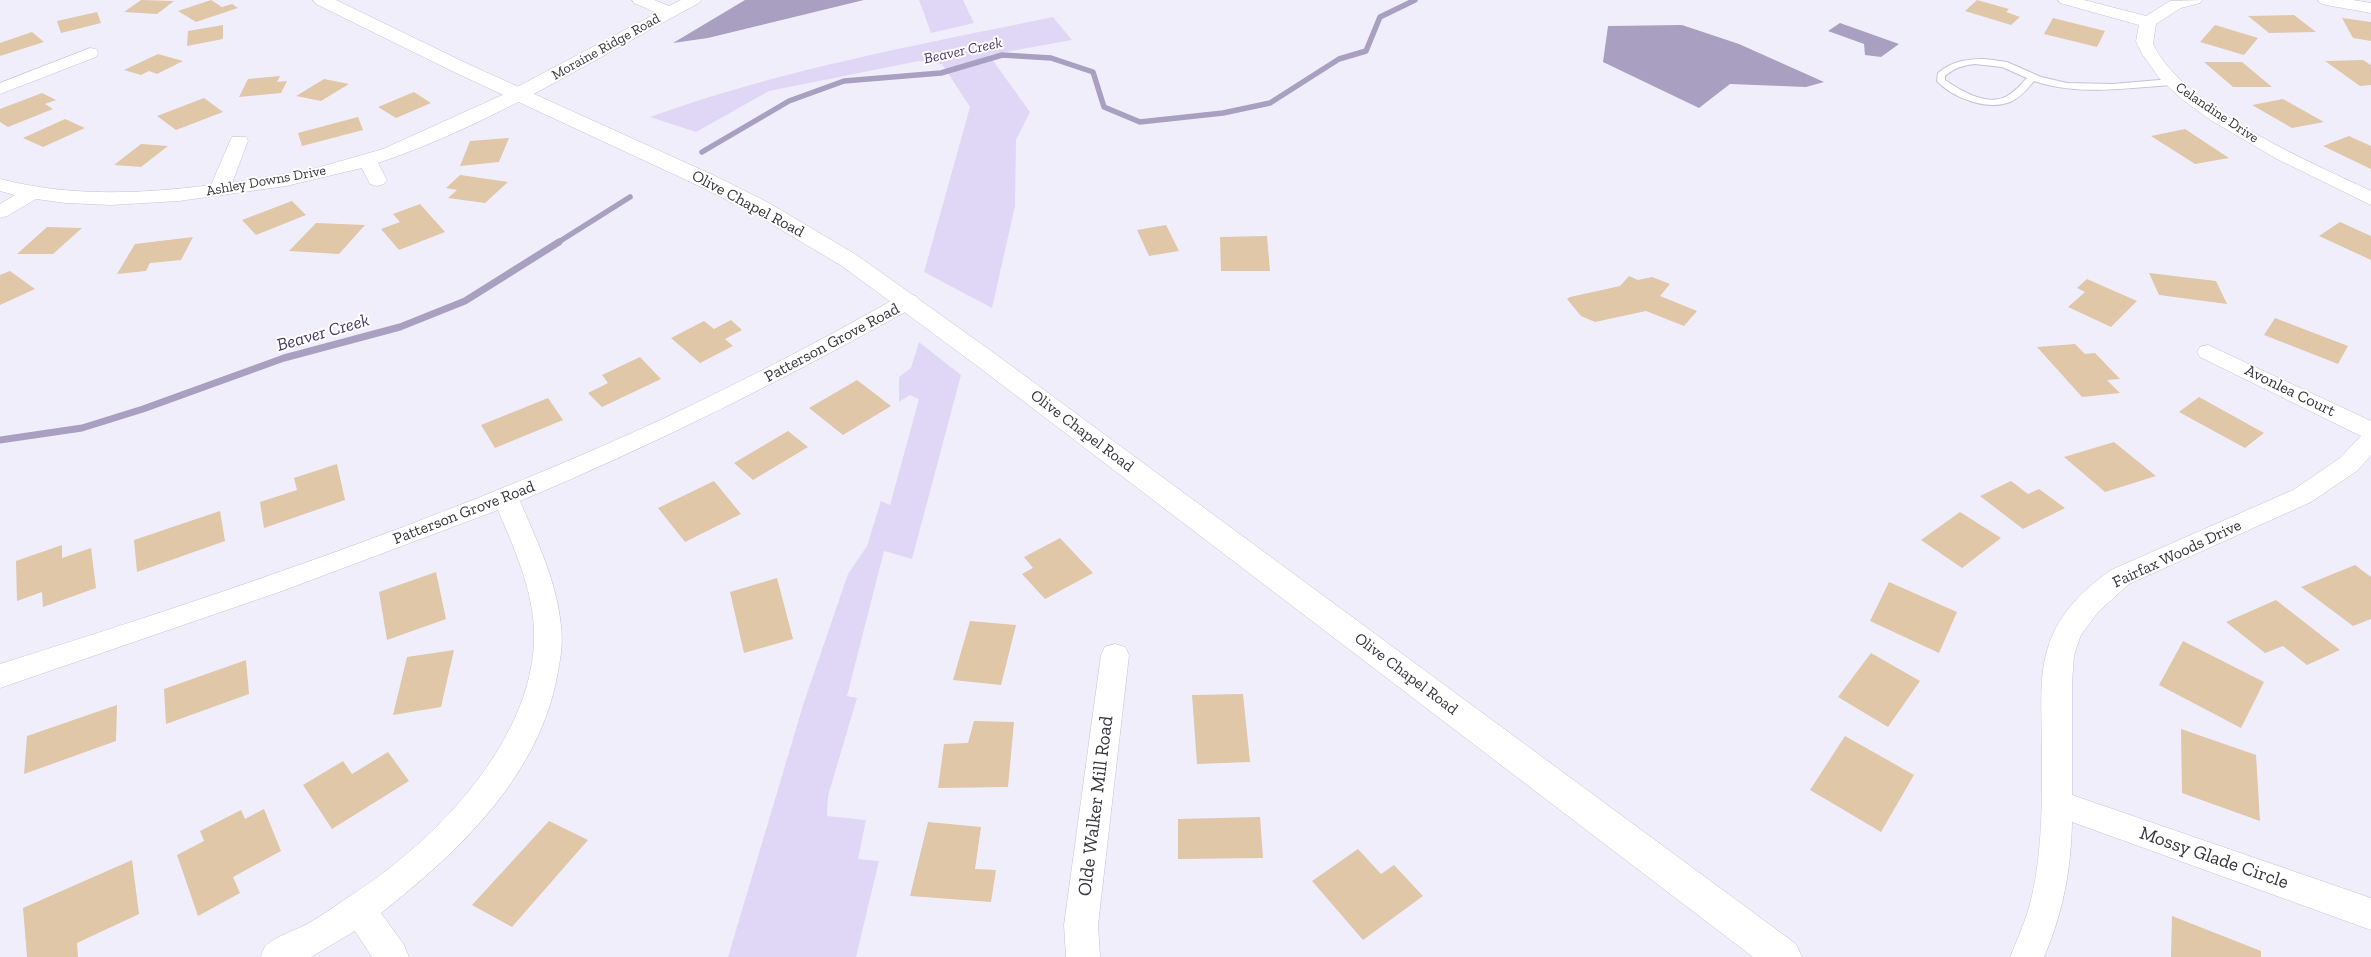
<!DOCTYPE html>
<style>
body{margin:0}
canvas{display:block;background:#f1eefc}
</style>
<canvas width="2371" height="957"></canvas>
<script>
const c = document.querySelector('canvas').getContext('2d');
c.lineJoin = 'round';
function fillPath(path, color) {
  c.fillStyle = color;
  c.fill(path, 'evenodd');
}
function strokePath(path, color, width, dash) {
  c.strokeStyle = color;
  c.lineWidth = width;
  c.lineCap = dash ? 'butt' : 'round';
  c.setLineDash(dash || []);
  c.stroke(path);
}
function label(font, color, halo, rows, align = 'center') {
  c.font = font + ' "Zilla Slab",serif';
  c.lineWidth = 4;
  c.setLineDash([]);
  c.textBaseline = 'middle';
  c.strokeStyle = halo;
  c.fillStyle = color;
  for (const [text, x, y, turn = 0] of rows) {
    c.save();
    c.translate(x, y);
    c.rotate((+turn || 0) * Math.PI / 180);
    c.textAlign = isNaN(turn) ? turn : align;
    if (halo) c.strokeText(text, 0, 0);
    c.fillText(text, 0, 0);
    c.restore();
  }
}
const green = new Path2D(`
 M919 0H963L974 23 931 33Z
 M1053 17 1072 40 989 55 1030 112 1016 140 1015 206 992 308 924 272 970 107 942 64 919 61 769 91 696 132 650 117C780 70 917 45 1053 17Z
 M919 342 961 375 912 559 884 551 847 696 857 698 828 796 827 816 866 820 858 859 879 861 856 957H728L804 702 848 574 867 546 881 501 890 505 919 399 910 395 899 402V377L911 368Z`);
const water = new Path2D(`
 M745 0H864L708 38 673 43Z
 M1840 23 1899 44 1881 57 1865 55 1864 44 1828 31Z
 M1682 25 1739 44 1824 82 1806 87 1730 84 1699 108 1603 62 1608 26Z`);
const streamFar1 = new Path2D(`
 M702 152 789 101 844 81 941 73 1002 55 1051 58 1093 72 1104 107 1140 122 1223 113 1270 103 1339 59 1366 51 1380 17 1415 0
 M557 243 630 197`);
const stream = new Path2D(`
 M0 440 82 428 143 409 284 358 400 327 465 301 559 242`);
const building = new Path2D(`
 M141 0 174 1 157 14 124 12Z
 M211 0 222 7 232 4 238 8 196 22 178 11Z
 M1977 0 2009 9 2006 12 2020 17 2011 25 1965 11Z
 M97 12 101 23 61 33 57 21Z
 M2294 15 2316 32 2269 33 2248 16Z
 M2053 18 2105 31 2097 47 2044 34Z
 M2342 18 2371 22V41L2353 38Z
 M223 25V39L187 46 188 31Z
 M2215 25 2258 38 2244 55 2200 42Z
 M32 32 44 42 0 56V43Z
 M158 54 183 61 157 74 149 71 141 75 124 70Z
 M2363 60 2371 65V85L2360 86 2325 61Z
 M2204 62H2242L2272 87H2233Z
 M280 76 277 82 287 81 281 93 239 97 248 79Z
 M324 79 349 84 321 101 296 96Z
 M414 92 431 103 396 118 378 107Z
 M42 93 56 100 45 104 53 109 8 127 0 122V109Z
 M204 98 223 112 176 130 157 116Z
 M2283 99 2324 122 2292 128 2252 105Z
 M358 117 363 130 302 146 298 133Z
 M65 119 85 128 43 147 23 138Z
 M2185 129 2229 158 2195 164 2151 136Z
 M2349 136 2371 146V169L2323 146Z
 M509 138 499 162 460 166 470 141Z
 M141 144 168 146 141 167 114 165Z
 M460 175 508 182 485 203 448 198 457 190 446 188Z
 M292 201 306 215 256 235 242 220Z
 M420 204 445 232 399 250 381 229 400 222 393 214Z
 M2340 222 2371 236V260L2319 236Z
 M316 223 365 225 339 254 289 251Z
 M1166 225 1179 251 1149 256 1137 230Z
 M47 227 82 228 53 254H17Z
 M1267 236 1270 271H1221L1220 237Z
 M193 237 181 260 150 263 146 271 117 274 135 244Z
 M10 271 35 289 0 305V275Z
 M2149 273 2216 281 2227 304 2159 295Z
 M1629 276 1638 280 1652 277 1670 284 1660 296 1697 311 1684 326 1646 311 1595 322 1581 316 1567 299 1570 297 1620 286Z
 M2087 279 2137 301 2111 327 2068 307 2085 292 2077 288Z
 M2275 318 2348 346 2338 364 2264 335Z
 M731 320 742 330 725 339 733 346 700 363 671 338 704 321 714 329Z
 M2075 344 2085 354 2095 353 2120 379 2107 380 2120 393 2082 397 2037 347Z
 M640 357 661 379 602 407 588 393 608 383 602 375Z
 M857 380 891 406 843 435 809 408Z
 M2199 397 2264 433 2245 448 2179 412Z
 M548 398 563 420 495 448 481 425Z
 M788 431 808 447 753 480 734 463Z
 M2114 442 2156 476 2105 492 2064 457Z
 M337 464 345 500 264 528 260 502 297 490 294 478Z
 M714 481 741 514 685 542 658 508Z
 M2011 481 2028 494 2039 489 2065 508 2023 529 1980 496Z
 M220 511 225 541 137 572 134 540Z
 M1960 512 2001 538 1962 568 1921 540Z
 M1060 538 1093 573 1045 599 1022 574 1033 568 1024 557Z
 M62 545V558L91 548 96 588 43 607 42 592 17 601 16 561Z
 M2355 565 2371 577V619L2353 626 2301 587Z
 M436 572 446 619 387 640 379 592Z
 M777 578 793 639 744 653 730 592Z
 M1889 582 1957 612 1939 653 1870 621Z
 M2276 600 2340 650 2307 665 2283 646 2265 653 2226 622Z
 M970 621 1016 625 1001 685 953 680Z
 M2183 641 2264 682 2241 728 2159 685Z
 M454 650 441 707 393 715 407 657Z
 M1871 653 1920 681 1888 727 1838 697Z
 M246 660 249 694 166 724 164 689Z
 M1243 694 1250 762 1197 764 1192 695Z
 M117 705 116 741 24 774 27 736Z
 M974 721 1014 722 1008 787 938 788 944 744 968 743Z
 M2181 729 2256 755 2260 821 2182 793Z
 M1845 736 1914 775 1881 832 1810 790Z
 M388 752 409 781 332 829 303 785 343 761 352 774Z
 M264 809 281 851 233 877 240 893 198 916 177 855 204 841 200 831 241 810 245 819Z
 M1260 817 1263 858 1178 859V819Z
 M549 821 588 840 512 927 472 905Z
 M928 822 981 827 975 869 996 870 991 902 910 896Z
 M1358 849 1381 874 1394 865 1423 896 1363 940 1312 881Z
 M132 860 139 914 77 943 78 957H27L23 908Z
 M2172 916 2261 951V957H2171Z`);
const service = new Path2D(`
 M1985 59 2007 62 2041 77 2067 83 2113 84 2171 79 2175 82 2171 85C2126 88 2078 96 2034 81 2028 88 2020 98 2010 102 1987 111 1953 98 1937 81L1938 73C1952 61 1967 59 1985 59ZM1975 64 2002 67 2027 78C2021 84 2015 92 2007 96 1988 107 1961 91 1945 80V76C1954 68 1963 65 1975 64Z`);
const minor = new Path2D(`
 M632 0H654L669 6 681 0H701L699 3C594 59 491 125 378 163L387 180 384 184 377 186 370 184 362 168 286 186 179 201 111 205 66 203 36 199 7 216 0 218V204L15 195 0 191V179C70 197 140 194 211 185L230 141 232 137H246L248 141 232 183 313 169 383 149 500 96 657 13 634 3Z
 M2058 0H2084L2146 16 2170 1 2202 0 2200 3 2181 8 2156 24 2153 44C2185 109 2308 161 2371 191V205L2277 159 2212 121 2183 100 2160 79 2142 54 2136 41 2139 25 2060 3Z
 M2318 0H2353L2371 3V13L2326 5 2320 3Z
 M90 48 96 49 98 53 96 57 0 94V83Z
 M908 294 916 296 919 301 916 306C787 378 656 444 520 501 537 541 557 582 561 626 563 641 561 656 558 671 541 774 460 851 381 913L404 945 409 957H372L355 931 311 957H261C262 954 263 949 265 947 271 938 299 929 309 923 323 915 336 905 350 896 435 842 538 737 534 629 532 587 514 548 498 510L282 591 0 688V664C214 597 429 524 634 432 725 391 813 345 900 296Z
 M2208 345 2371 421V455L2358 470 2311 502 2129 584 2098 612 2081 635 2074 655 2072 683V795L2371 898V930L2072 822C2071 870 2063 913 2044 957H2010C2018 938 2026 920 2031 900 2043 850 2042 797 2042 746 2042 714 2038 675 2049 644 2060 612 2084 589 2111 570L2293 490 2340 458 2361 436 2200 357 2197 352 2200 347Z
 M1115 644 1125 647 1129 655 1098 925 1100 957H1066L1064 925 1101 655 1105 647Z`);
const secondary = new Path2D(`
 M313 0H336L468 64 713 175 769 203 858 256 994 353 1796 944 1802 957H1753L976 365 842 266 753 213 697 185 454 72 316 4Z`);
const farStreetnames = [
 ["Moraine Ridge Road",606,47,-29],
 ["Celandine Drive",2217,113,34],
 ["Ashley Downs Drive",266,181,-10]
];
const farWaternames = [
 ["Beaver Creek",963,51,-12]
];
const streetNames = [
 ["Olive Chapel Road",748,204,28],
 ["Patterson Grove Road",832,343,-28],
 ["Avonlea Court",2290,391,26],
 ["Olive Chapel Road",1082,431,37],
 ["Patterson Grove Road",464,513,-21],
 ["Fairfax Woods Drive",2177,554,-25],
 ["Olive Chapel Road",1406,674,37]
];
const waterNames = [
 ["Beaver Creek",323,333,-16]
];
const nearStreetnames = [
 ["Olde Walker Mill Road",1096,806,-83],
 ["Mossy Glade Circle",2214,858,19]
];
fillPath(green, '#e0d7f6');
fillPath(water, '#a9a0c1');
strokePath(streamFar1, '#a9a0c1', 5.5);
strokePath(stream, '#a9a0c1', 7);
fillPath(building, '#dfc7a8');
strokePath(service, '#c6c0d7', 2);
strokePath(minor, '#c6c0d7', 1);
strokePath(secondary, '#c6c0d7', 1);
fillPath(service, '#fff');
fillPath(minor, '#fff');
fillPath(secondary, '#fff');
label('14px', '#37343d', '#fff', farStreetnames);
label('italic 15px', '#483867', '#fff', farWaternames);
label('16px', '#37343d', '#fff', streetNames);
label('italic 18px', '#483867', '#fff', waterNames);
label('19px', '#37343d', '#fff', nearStreetnames);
</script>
